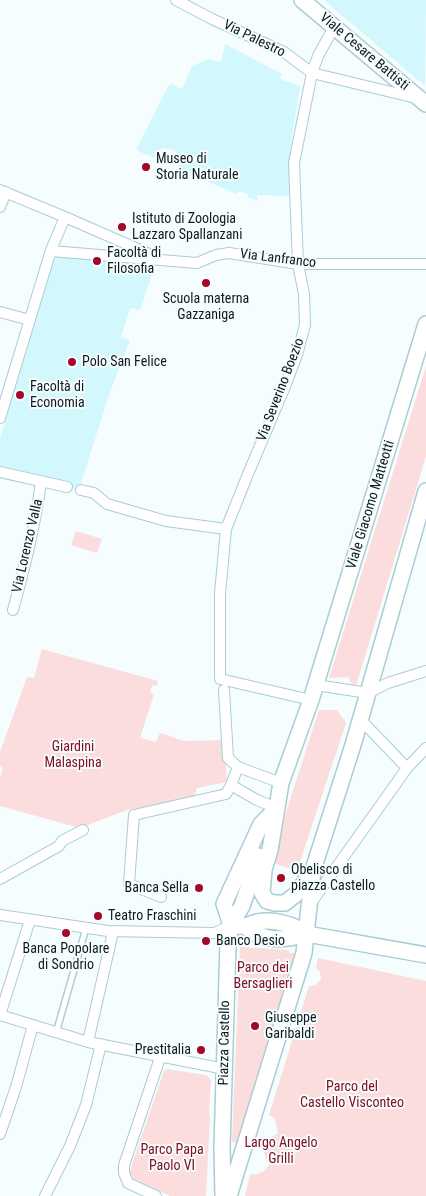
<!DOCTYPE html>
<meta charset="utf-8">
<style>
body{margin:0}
canvas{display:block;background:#f6fdfe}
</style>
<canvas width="426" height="1196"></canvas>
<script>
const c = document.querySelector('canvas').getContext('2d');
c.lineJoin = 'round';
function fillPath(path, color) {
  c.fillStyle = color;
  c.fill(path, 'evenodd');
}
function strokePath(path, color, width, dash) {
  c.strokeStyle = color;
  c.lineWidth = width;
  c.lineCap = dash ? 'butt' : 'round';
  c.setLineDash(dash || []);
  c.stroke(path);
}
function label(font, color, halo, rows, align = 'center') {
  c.font = font + ' "Roboto Condensed",sans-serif';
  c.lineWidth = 4;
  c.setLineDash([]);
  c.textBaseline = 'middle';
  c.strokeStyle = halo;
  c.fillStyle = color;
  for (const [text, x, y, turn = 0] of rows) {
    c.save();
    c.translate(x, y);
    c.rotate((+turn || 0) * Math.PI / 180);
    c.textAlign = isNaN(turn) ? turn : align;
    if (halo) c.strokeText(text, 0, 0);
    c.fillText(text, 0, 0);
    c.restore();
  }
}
const built = new Path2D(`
 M324 0H426L425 86 332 7Z
 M225 44 282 74 280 79 300 86 291 144 289 196 257 195V201L248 197V194L238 191 236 194 179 169 180 157 176 152 171 149 163 148 157 152 154 158 136 150 170 83 182 89 192 66 209 59 221 62Z
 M54 255 155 266 140 310 130 308 121 337 130 340 110 392 79 489 0 468V439Z`);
const green = new Path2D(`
 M426 366V456L355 689 348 677 329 678Z
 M76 531 102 539 97 553 71 545Z
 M42 649 158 681 156 686 152 685 150 692 154 694 140 738 156 742 160 733 184 741 224 740 227 782 197 788 194 798 127 810 80 828 0 806V777L3 768 0 766V752L27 677 34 678Z
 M319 710H337L346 723 297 871 270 862Z
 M240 947 289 950V953H295L236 1143 232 1142V1139Z
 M318 958 426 981V1196H245L250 1174C260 1175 265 1172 269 1164 260 1151 264 1139 278 1134L275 1119 269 1115 309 986 316 985 321 979 320 972 316 968Z
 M167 1069 205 1075 209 1077 211 1081 209 1112 210 1117 206 1196H170L134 1179 130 1173 131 1167 164 1071Z`);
const lane = new Path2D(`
 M56 1033 86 928`);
const street = new Path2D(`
 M176 0 212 19 284 52 312 73 416 98
 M0 190 65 217
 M0 207 6 192
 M51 251 197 263 216 255 229 253 298 264H426
 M0 312 30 320
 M0 418 51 250 65 217 154 256
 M0 472 67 487
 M81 490 94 493 107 504 166 521 226 529
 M13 610C25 566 35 527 41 482
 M316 685 368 693 388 683 426 671
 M224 690 228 758 238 767
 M311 700 220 679V593L226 529 248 474 284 389 297 355 305 325 304 294 298 264 294 163 312 73 318 56 334 27
 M360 719 407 768
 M277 808 257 800 231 785 238 767 281 783
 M0 879 59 846 62 841 83 830
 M161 897 129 884 134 815 226 794 231 785
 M311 903 407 768 426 748
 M0 915 108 931 215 933 231 925
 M0 1015 88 1042 225 1069
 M0 1015 30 920
 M88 1042 113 932
 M0 1134 16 1087 33 1025
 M45 1196 70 1146 86 1105 101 1044
 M156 1196 128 1183 124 1173V1165L160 1058`);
const secondary = new Path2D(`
 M302 0 426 104
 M312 872 295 895 285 903H275L267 901 262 893 264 870 270 850 281 783 311 700 426 324
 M231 925 224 904 261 824 277 808
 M238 926C248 927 249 924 257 922 274 919 293 924 307 934
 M246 927C263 943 286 940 307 934L426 955
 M223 1196 222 1147 228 943 231 925 242 906 259 856
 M229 1196 304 953 313 870 353 745 426 491`);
const markers = [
 [146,167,5,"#a40829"],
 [122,227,5,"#a40829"],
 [97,261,5,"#a40829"],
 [206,283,5,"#a40829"],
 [72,362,5,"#a40829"],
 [20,395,5,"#a40829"],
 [281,878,5,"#a40829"],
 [199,888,5,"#a40829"],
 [98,916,5,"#a40829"],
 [66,933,5,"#a40829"],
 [206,941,5,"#a40829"],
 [255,1026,5,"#a40829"],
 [201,1050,5,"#a40829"]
];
const streetNames = [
 ["Via Palestro",254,39,26],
 ["Viale Cesare Battisti",364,52,40],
 ["Via Lanfranco",278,259,7],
 ["Via Severino Boezio",281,390,-69],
 ["Viale Giacomo Matteotti",371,505,-73],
 ["Via Lorenzo Valla",28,546,-77],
 ["Piazza Castello",225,1043,-89]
];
const poiNames = [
 ["Museo di",156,159],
 ["Storia Naturale",156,175],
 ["Istituto di Zoologia",132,219],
 ["Lazzaro Spallanzani",132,235],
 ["Facoltà di",107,253],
 ["Filosofia",107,269],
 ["Scuola materna",206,299,"center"],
 ["Gazzaniga",206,315,"center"],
 ["Polo San Felice",82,362],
 ["Facoltà di",30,387],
 ["Economia",30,403],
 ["Obelisco di",291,870],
 ["piazza Castello",291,886],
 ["Banca Sella",189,888,"right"],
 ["Teatro Fraschini",108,916],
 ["Banco Desio",216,941],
 ["Banca Popolare",66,949,"center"],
 ["di Sondrio",66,965,"center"],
 ["Giuseppe",265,1018],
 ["Garibaldi",265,1034],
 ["Prestitalia",191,1050,"right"]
];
const parkNames = [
 ["Giardini",73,747],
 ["Malaspina",73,763],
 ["Parco dei",263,968],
 ["Bersaglieri",263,984],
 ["Parco del",352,1087],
 ["Castello Visconteo",352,1103],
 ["Largo Angelo",281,1143],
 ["Grilli",281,1159],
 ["Parco Papa",172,1150],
 ["Paolo VI",172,1166]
];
fillPath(built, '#d2f7fd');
fillPath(green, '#fadddc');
strokePath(lane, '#aacdd3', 8);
strokePath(street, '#aacdd3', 12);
strokePath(secondary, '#aacdd3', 18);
strokePath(lane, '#fff', 5);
strokePath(street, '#fff', 10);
strokePath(secondary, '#fff', 15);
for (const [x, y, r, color] of markers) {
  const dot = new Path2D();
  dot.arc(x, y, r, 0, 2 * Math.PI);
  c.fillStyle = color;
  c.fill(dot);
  strokePath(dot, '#f6fdfe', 2);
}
label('14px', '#0e1b1e', '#f6fdfe', streetNames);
label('14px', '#0e1b1e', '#f6fdfe', poiNames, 'left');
label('14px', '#850f22', '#f6fdfe', parkNames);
</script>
